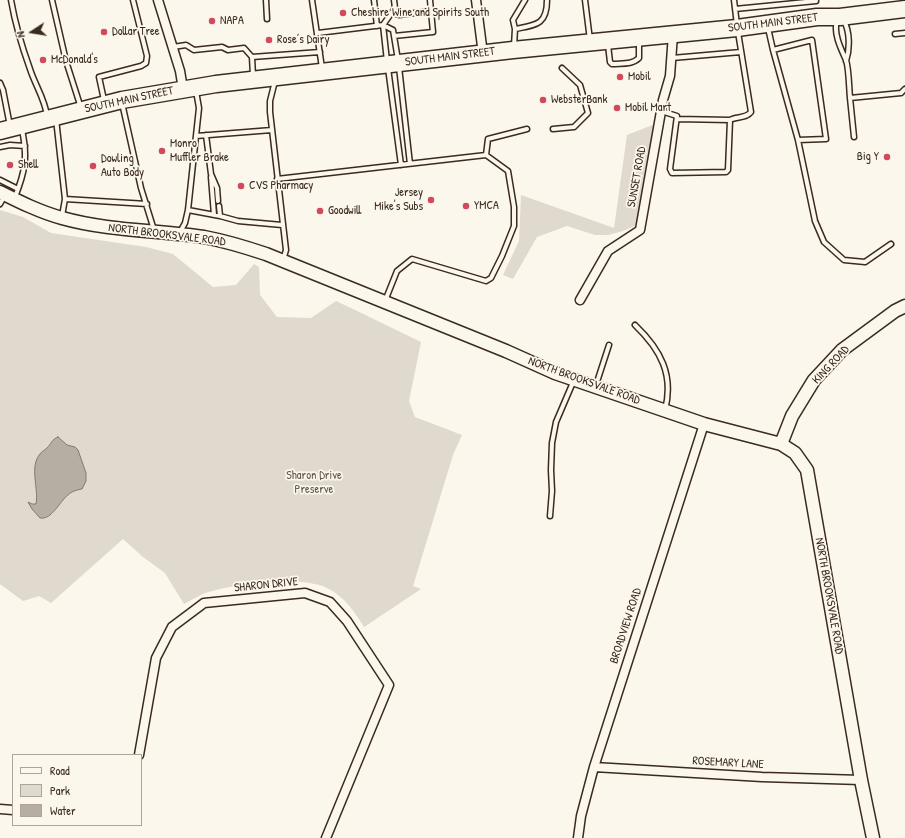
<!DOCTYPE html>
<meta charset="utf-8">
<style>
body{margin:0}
#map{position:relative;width:905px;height:838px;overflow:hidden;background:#fbf7ec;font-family:"Patrick Hand",sans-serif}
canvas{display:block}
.legend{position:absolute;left:12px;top:754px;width:130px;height:72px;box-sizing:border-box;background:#fbf7ec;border:1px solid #aea59a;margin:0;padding:5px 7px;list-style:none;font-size:12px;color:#3b2a1e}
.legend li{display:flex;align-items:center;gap:8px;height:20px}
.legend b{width:20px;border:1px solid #aea59a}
.north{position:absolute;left:12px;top:12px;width:40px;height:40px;-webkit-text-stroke:3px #fbf7ec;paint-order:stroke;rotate:258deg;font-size:11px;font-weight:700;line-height:16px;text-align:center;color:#3b2a1e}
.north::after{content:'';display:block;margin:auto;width:14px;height:18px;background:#3b2a1e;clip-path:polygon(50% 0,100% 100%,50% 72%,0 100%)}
</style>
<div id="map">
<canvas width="905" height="838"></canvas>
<ul class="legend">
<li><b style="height:5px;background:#fbf7ec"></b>Road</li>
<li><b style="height:11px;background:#dfd9ce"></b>Park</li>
<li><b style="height:11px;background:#b6aea2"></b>Water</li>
</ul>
<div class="north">N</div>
</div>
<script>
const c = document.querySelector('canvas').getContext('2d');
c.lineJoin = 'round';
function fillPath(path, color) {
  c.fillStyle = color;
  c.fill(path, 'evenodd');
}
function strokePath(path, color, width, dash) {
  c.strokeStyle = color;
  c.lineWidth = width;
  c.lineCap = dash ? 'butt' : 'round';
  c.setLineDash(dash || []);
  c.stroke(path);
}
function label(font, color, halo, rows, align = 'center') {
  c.font = font + ' "Patrick Hand",sans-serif';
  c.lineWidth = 3.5;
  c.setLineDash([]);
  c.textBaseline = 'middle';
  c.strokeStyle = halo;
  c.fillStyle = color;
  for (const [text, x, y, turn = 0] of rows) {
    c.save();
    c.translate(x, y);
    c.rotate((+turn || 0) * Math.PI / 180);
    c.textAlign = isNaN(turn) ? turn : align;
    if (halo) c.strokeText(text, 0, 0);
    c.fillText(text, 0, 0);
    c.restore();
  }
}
const green = new Path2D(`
 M655 124 637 225 623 231 608 235H595L567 226 537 237 513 279 503 275 519 241 521 195 614 228 627 135Z
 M0 210 23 217 51 233 146 247 173 254 213 287 236 285 254 264 259 267 260 295 277 317 311 318 336 301 353 309 421 342 409 401 415 417 462 435 453 455 413 586 421 589 364 627C354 611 345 597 327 588 302 575 229 584 203 594 196 597 190 601 184 604L165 573 143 557 123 539 51 603 39 596 23 601 0 584Z`);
const water = new Path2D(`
 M58 437 67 445 75 447 78 450 86 473V481L82 489C77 490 72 491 68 495 59 502 52 520 40 518L32 509 28 502 32 504H36C39 488 29 467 40 454 42 451 45 450 47 448 51 444 52 439 58 437Z`);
const lane = new Path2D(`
 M11 0C15 23 22 47 30 69 35 85 45 99 47 116
 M52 0 66 61 81 108
 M266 0 267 19
 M312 0 322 68
 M374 0 377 26
 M585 0 590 40
 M734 0 737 25
 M735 9 816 1
 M392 13 399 15 431 11
 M837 21C833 33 841 49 846 60 849 69 849 88 850 98L901 93 905 89
 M844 21C850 32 850 49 846 61
 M768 28 773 50
 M515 29C536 25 547 25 547 0
 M318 33 383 25 393 30 398 60
 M895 34 905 33
 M394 36 433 32 430 0
 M608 45 610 62 612 64C622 63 632 65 639 58V42
 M514 46 515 29 513 20 525 0
 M173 47 186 45 194 50 222 47 228 50 244 48 252 57
 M672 58 741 52
 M387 61 383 25 395 8 394 0
 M399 67 410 164
 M388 68 401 165
 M253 76 252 57 320 52
 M275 81 270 101V112L286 250 283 260
 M0 83 3 90 10 126
 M850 98 854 137
 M104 100 99 77 141 66 146 63 147 56 133 0
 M122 103 141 188 154 230
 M661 111 677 116 670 169 672 173 726 172 728 170 730 120C736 116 746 119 751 112L738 32
 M56 119 65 199 62 216
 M677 119 730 120
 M553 129 574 127 588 113 580 85 562 68
 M206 135 211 174 217 188 218 201
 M196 136 272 130
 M798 140 773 50 812 40 826 139 798 140 815 221 824 242 844 260 865 262 891 244
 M0 147 10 145 25 146
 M486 155 488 139 527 129
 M211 177 214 215
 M277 179 486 155 508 171 514 207V226L502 256 491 278 486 281 412 259 397 271 385 301
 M0 180 18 189
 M15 197C25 172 28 157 22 130
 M65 199 147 204
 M0 204 5 195
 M219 206 220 216
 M188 210 220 216 238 221 282 225
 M180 232 185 223 188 210 199 108 196 91
 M635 325C661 350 674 375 665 410
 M596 385 609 345
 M550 516 552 491 551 470 552 443 556 422 574 380`);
const street = new Path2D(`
 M158 0 180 71 183 89
 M476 0 483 54
 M580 300 608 251 640 230 663 100 670 76 673 34
 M139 755 156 658 172 627 204 603 305 593 330 602 347 621 389 685 326 838
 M594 767 762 777 861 780
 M0 809 13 810
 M578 838 581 816 594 767 704 424`);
const secondary = new Path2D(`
 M0 192C20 202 40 212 62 218 108 231 157 230 204 237 225 241 245 247 266 254L506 351 555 373 704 424 781 444 795 453 807 470 861 780 873 838
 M781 444 792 416 814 380 842 350 895 311 905 306`);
const highway = new Path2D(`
 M0 131 122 100 216 84 513 50 737 28 817 17H840L905 9`);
const markers = [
 [343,13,4,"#d1495b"],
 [212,21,4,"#d1495b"],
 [104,32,4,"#d1495b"],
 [269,40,4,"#d1495b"],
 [43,60,4,"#d1495b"],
 [620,77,4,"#d1495b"],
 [543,100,4,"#d1495b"],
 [617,108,4,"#d1495b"],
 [162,151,4,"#d1495b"],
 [887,157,4,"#d1495b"],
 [10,165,4,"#d1495b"],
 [93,166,4,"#d1495b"],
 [241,186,4,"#d1495b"],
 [431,200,4,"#d1495b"],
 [466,206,4,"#d1495b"],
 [320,211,4,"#d1495b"]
];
const poiNames = [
 ["Cheshire Wine and Spirits South",351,13],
 ["NAPA",220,21],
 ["Dollar Tree",112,32],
 ["Rose’s Dairy",277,40],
 ["McDonald's",51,60],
 ["Mobil",628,77],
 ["WebsterBank",551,100],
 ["Mobil Mart",625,108],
 ["Monro",170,144],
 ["Muffler Brake",170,158],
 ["Big Y",879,157,"right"],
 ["Dowling",101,159],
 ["Auto Body",101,173],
 ["Shell",18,165],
 ["CVS Pharmacy",249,186],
 ["Jersey",423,193,"right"],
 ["Mike's Subs",423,207,"right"],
 ["YMCA",474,206],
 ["Goodwill",328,211]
];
const streetNames = [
 ["SOUTH MAIN STREET",773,23,-7],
 ["SOUTH MAIN STREET",450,57,-7],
 ["SOUTH MAIN STREET",129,100,-12],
 ["SUNSET ROAD",637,177,-80],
 ["NORTH BROOKSVALE ROAD",167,235,7],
 ["KING ROAD",831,365,-47],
 ["NORTH BROOKSVALE ROAD",584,381,20],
 ["SHARON DRIVE",266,585,-6],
 ["NORTH BROOKSVALE ROAD",829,596,80],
 ["BROADVIEW ROAD",626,626,-72],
 ["ROSEMARY LANE",728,763,3]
];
const parkNames = [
 ["Sharon Drive",314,476],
 ["Preserve",314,490]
];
fillPath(green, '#dfd9ce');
fillPath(water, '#b6aea2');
strokePath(water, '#85796d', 1);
strokePath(lane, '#3b2a1e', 7);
strokePath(street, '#3b2a1e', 11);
strokePath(secondary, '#3b2a1e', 15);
strokePath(highway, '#3b2a1e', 19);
strokePath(lane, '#fbf7ec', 4);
strokePath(street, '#fbf7ec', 8);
strokePath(secondary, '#fbf7ec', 12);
strokePath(highway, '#fbf7ec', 16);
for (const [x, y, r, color] of markers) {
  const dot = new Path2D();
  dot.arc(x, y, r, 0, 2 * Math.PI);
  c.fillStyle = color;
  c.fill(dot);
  strokePath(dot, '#fbf7ec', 1.5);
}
label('12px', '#3b2a1e', '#fbf7ec', poiNames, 'left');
label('12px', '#3b2a1e', '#fbf7ec', streetNames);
label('12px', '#64564a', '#fbf7ec', parkNames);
</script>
